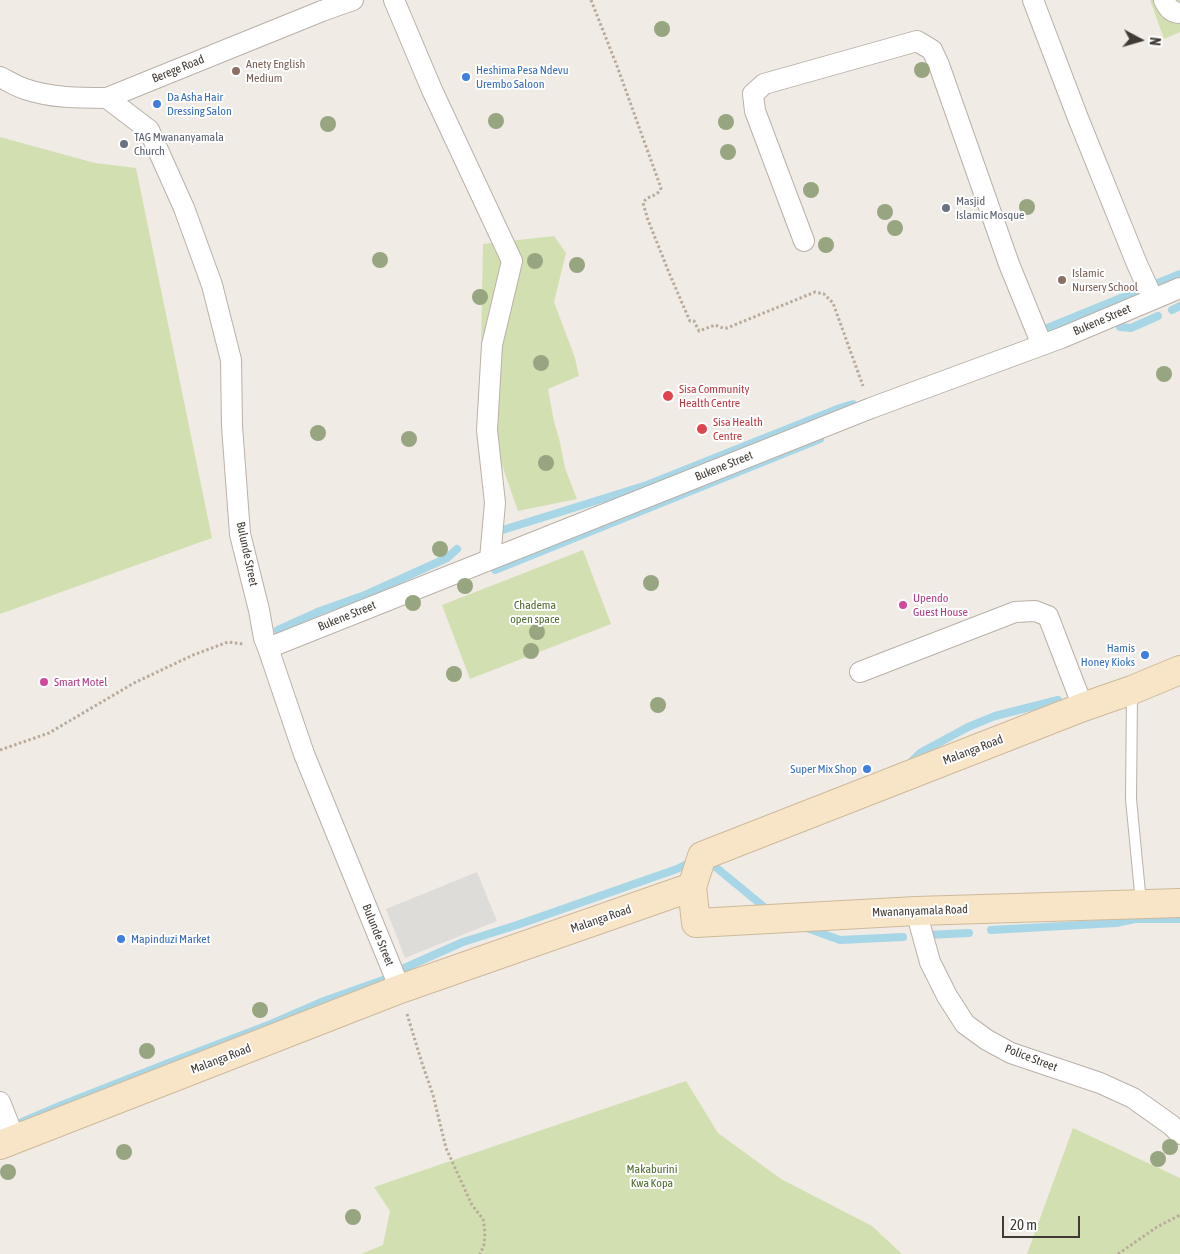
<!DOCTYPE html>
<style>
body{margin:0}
#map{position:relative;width:1180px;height:1254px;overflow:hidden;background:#f0ebe5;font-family:"Asap Condensed",sans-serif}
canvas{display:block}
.north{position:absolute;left:1115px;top:15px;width:50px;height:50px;-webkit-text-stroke:4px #fff;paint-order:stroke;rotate:96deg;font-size:14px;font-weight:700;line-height:20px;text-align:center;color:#423b35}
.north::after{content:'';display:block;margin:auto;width:18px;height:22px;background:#423b35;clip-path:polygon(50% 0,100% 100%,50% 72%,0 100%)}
.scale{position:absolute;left:1002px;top:1216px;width:78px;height:22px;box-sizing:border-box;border:2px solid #423b35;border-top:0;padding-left:6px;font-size:15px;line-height:18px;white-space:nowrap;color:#423b35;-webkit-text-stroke:4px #fff;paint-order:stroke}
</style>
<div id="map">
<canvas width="1180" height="1254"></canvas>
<div class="north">N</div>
<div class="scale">20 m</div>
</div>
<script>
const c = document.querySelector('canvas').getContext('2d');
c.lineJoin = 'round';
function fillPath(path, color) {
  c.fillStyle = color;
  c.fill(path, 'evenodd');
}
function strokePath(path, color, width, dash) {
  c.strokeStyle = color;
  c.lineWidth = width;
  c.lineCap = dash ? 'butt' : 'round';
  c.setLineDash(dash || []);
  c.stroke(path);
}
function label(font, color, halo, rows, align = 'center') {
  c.font = font + ' "Asap Condensed",sans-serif';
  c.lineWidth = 4;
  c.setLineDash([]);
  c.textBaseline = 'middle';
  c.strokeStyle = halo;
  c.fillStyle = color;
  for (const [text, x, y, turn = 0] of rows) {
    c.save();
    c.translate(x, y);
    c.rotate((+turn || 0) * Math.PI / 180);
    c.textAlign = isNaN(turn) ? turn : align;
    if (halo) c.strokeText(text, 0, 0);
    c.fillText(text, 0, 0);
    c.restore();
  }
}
const green = new Path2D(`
 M1150 0H1180V32L1164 39Z
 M0 137 95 163 136 168 212 538 0 614Z
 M554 236 566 253 554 302 575 358 579 376 548 389 554 422 559 438 565 468 577 499 518 511 480 402 483 244Z
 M583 550 611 624 470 679 442 605Z
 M686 1081 718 1133 781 1179 872 1226 902 1254H361L383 1245 390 1211 374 1187Z
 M1073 1128 1180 1178V1254H1027Z`);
const parking = new Path2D(`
 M477 872 497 921 405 958 386 909Z`);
const stream = new Path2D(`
 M1172 310 1180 306
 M1120 327 1131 328 1158 316
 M1040 331 1180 274
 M493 533 647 485 840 408 853 404
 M495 570 820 439
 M278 630 320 611 365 595 447 558 457 549
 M910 763 920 753 968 727 995 716 1058 700
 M707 860 769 911
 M804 927 840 940 903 937
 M991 930 1116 923 1135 919H1180
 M927 935 969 933
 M402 969 463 942 517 925 677 869 693 861
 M22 1122 62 1105 166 1064 271 1024 324 1001 383 980`);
const path = new Path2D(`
 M591 0 617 66 661 188C657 198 648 194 643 203L648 220 670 275 689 319 690 321H694L699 331 715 325 723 328H727L815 292 824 294 833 303 863 386
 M0 750 49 733 134 683 193 655 228 642 243 644
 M407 1014 422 1063 433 1095 446 1148 472 1205 483 1219 485 1232 484 1245 480 1254
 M1118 1254 1157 1227 1180 1215`);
const lane = new Path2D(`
 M1132 693 1131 799 1141 903`);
const street = new Path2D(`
 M394 0 432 90 512 261 492 345 487 430 495 503 490 559
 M1033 0 1078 118 1137 264 1153 299
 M1164 0C1167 7 1172 13 1180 13
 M0 77C8 81 16 86 25 89 51 98 80 98 107 98L322 11 353 0
 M107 98 149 130 184 208 212 285 231 360 232 426 240 534 259 610 264 638 268 648 304 754 400 989
 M804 241 755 111 753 94 764 84 917 41 932 50 939 65 1009 264 1042 345
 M268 648 871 408 1061 338 1180 288
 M860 672 1015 612 1035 611 1048 616 1083 707
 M916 911 930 962 947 996 965 1024 987 1040 1011 1053 1100 1083 1133 1098 1171 1125 1180 1134
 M0 1102 15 1140`);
const secondary = new Path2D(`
 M1180 670 1132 690 1083 707 702 856 692 887 696 923 916 911 1180 903
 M0 1145 400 989 692 887`);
const trees = [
 [662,29],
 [922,70],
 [496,121],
 [726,122],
 [328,124],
 [728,152],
 [811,190],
 [1027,207],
 [885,212],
 [895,228],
 [826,245],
 [380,260],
 [535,261],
 [577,265],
 [480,297],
 [541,363],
 [1164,374],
 [318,433],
 [409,439],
 [546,463],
 [440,549],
 [651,583],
 [465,586],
 [413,603],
 [537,632],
 [531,651],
 [454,674],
 [658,705],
 [260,1010],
 [147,1051],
 [1170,1147],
 [124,1152],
 [1158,1159],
 [8,1172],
 [353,1217]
];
const markers = [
 [236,71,5,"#8d6e63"],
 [466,77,5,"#3f7fe0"],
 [157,104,5,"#3f7fe0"],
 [124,144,5,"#6b7280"],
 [946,208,5,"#6b7280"],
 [1062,280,5,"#8d6e63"],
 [668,396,6,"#e0444e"],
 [702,429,6,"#e0444e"],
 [903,605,5,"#d1479c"],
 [1145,655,5,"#3f7fe0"],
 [44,682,5,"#d1479c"],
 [867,769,5,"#3f7fe0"],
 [121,939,5,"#3f7fe0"]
];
const educationNames = [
 ["Anety English",246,64],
 ["Medium",246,78],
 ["Islamic",1072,273],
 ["Nursery School",1072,287]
];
const streetNames = [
 ["Berege Road",178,69,-22],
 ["Bukene Street",1102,320,-23],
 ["Bukene Street",724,466,-22],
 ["Bulunde Street",247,554,78],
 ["Bukene Street",347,616,-22],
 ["Malanga Road",973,750,-21],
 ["Mwananyamala Road",920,911,-2],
 ["Malanga Road",601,919,-19],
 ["Bulunde Street",378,935,68],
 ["Police Street",1031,1058,21],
 ["Malanga Road",221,1059,-21]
];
const shopNames = [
 ["Heshima Pesa Ndevu",476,70],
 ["Urembo Saloon",476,84],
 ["Da Asha Hair",167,97],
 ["Dressing Salon",167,111],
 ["Hamis",1135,648,"right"],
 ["Honey Kioks",1135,662,"right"],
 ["Super Mix Shop",857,769,"right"],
 ["Mapinduzi Market",131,939]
];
const worshipNames = [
 ["TAG Mwananyamala",134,137],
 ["Church",134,151],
 ["Masjid",956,201],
 ["Islamic Mosque",956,215]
];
const healthNames = [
 ["Sisa Community",679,389],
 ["Health Centre",679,403],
 ["Sisa Health",713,422],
 ["Centre",713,436]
];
const hotelNames = [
 ["Upendo",913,598],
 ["Guest House",913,612],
 ["Smart Motel",54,682]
];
const parkNames = [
 ["Chadema",535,605],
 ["open space",535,619],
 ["Makaburini",652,1169],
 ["Kwa Kopa",652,1183]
];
fillPath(green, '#d2e0b1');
fillPath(parking, '#dedcd9');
strokePath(stream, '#a7d6e7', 8);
strokePath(lane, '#bab1a8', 12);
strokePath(street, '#bab1a8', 22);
strokePath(secondary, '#ceb99b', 30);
strokePath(path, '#baab9b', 3, [2.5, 2.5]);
strokePath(lane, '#fff', 10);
strokePath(street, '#fff', 20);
strokePath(secondary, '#f8e5c7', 28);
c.fillStyle = '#97a581';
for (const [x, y] of trees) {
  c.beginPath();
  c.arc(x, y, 8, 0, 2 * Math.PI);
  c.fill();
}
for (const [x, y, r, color] of markers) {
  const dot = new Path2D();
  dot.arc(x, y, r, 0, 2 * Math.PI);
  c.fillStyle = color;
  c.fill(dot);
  strokePath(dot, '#fff', 2);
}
label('12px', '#785e54', '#fff', educationNames, 'left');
label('12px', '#423b35', '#fff', streetNames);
label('12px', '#366cbe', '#fff', shopNames, 'left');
label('12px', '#5b616d', '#fff', worshipNames, 'left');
label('12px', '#be3a42', '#fff', healthNames, 'left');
label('12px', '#b23c85', '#fff', hotelNames, 'left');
label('12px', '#4f6c2f', '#fff', parkNames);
</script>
